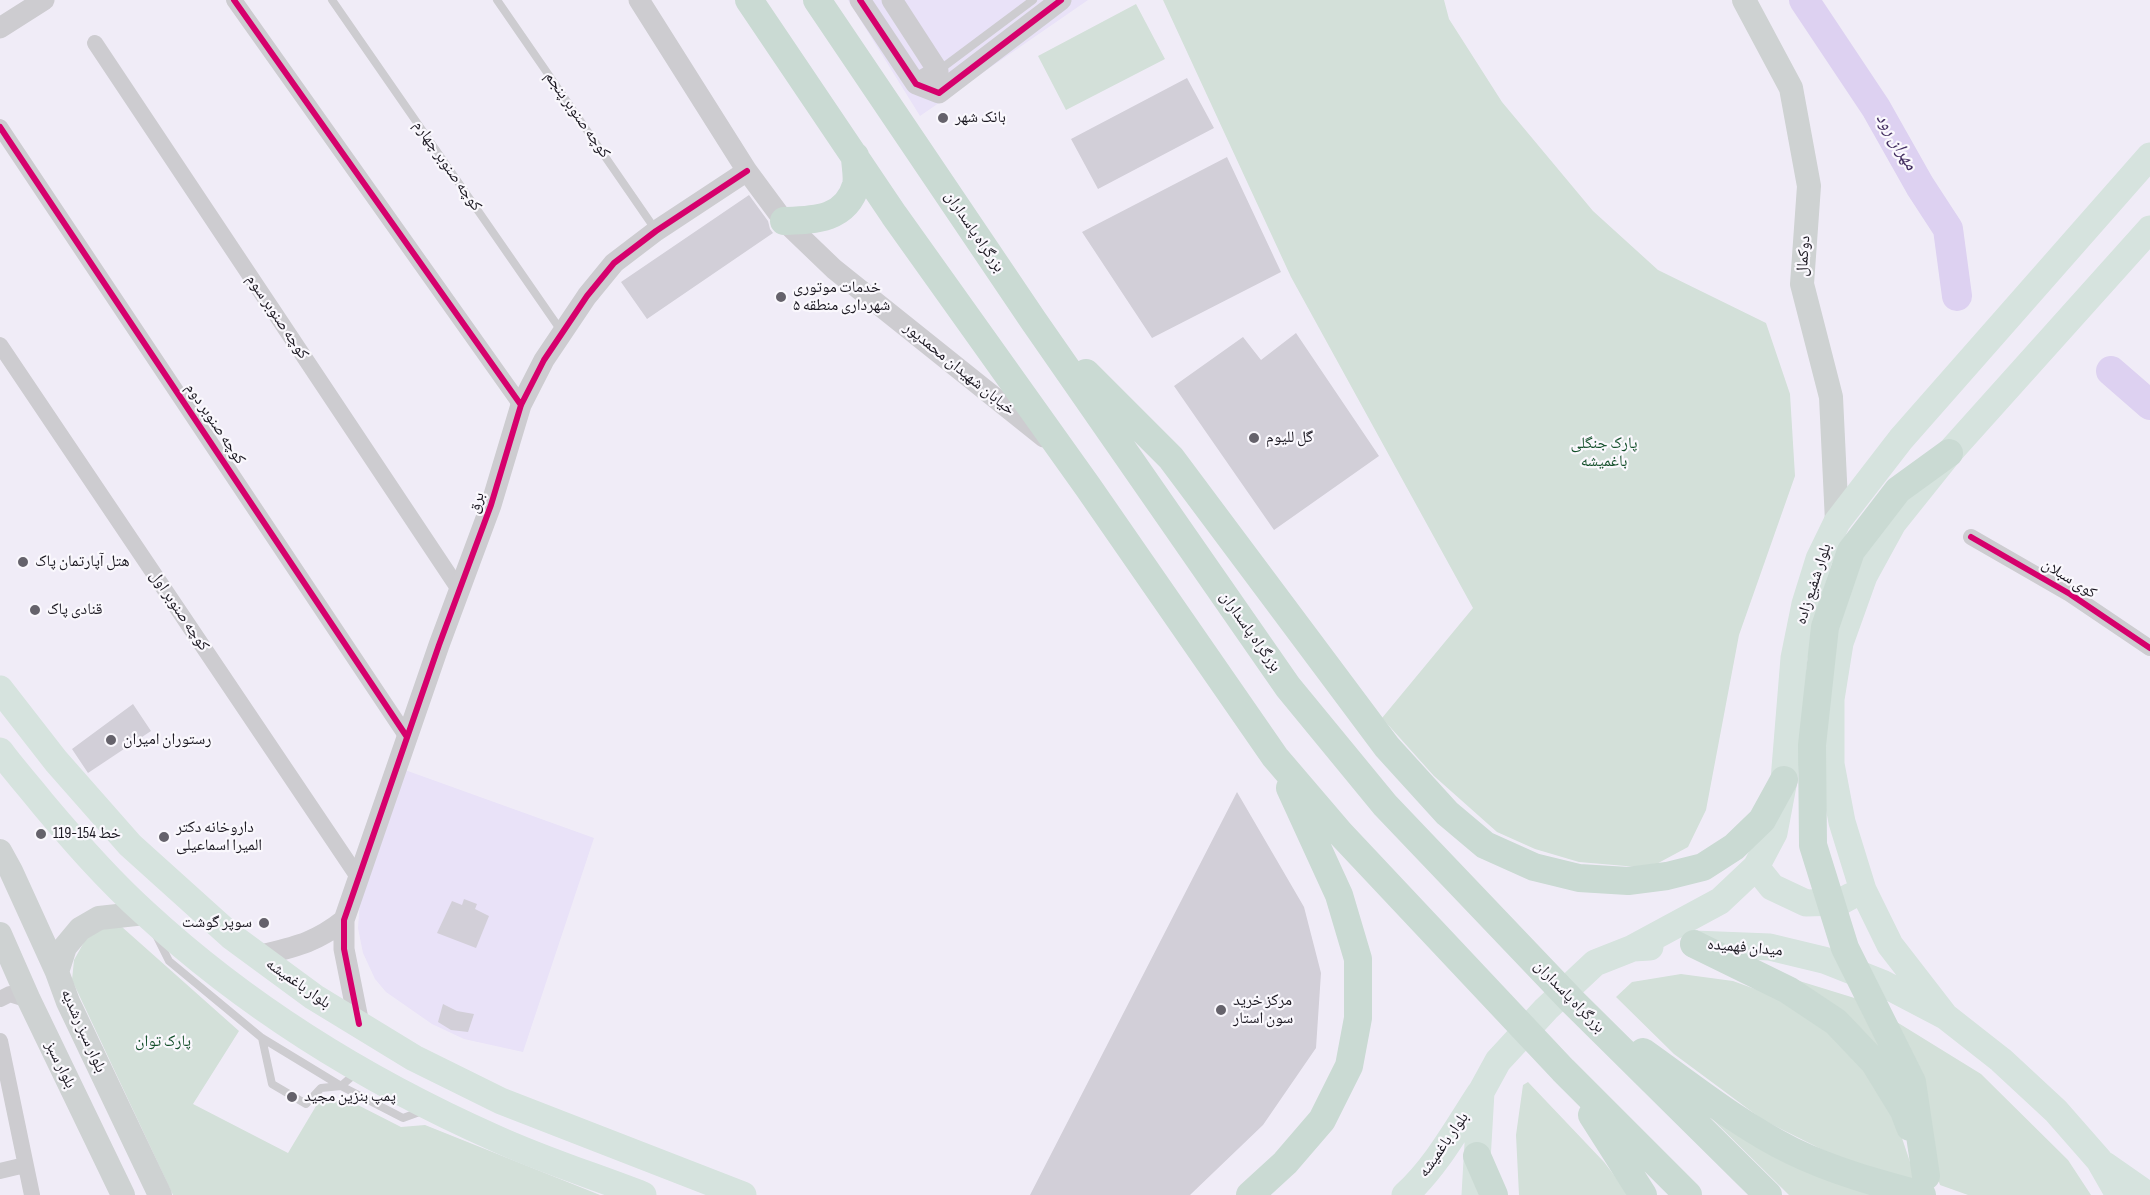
<!DOCTYPE html>
<meta charset="utf-8">
<style>
body{margin:0}
canvas{display:block;background:#f0ecf7}
</style>
<canvas width="2150" height="1195"></canvas>
<script>
const c = document.querySelector('canvas').getContext('2d');
c.lineJoin = 'round';
function fillPath(path, color) {
  c.fillStyle = color;
  c.fill(path, 'evenodd');
}
function strokePath(path, color, width, dash) {
  c.strokeStyle = color;
  c.lineWidth = width;
  c.lineCap = dash ? 'butt' : 'round';
  c.setLineDash(dash || []);
  c.stroke(path);
}
function label(font, color, halo, rows, align = 'center') {
  c.font = font + ' "Sofia Sans Condensed","Noto Naskh Arabic",sans-serif';
  c.lineWidth = 4.5;
  c.setLineDash([]);
  c.textBaseline = 'middle';
  c.strokeStyle = halo;
  c.fillStyle = color;
  for (const [text, x, y, turn = 0] of rows) {
    c.save();
    c.translate(x, y);
    c.rotate((+turn || 0) * Math.PI / 180);
    c.textAlign = isNaN(turn) ? turn : align;
    if (halo) c.strokeText(text, 0, 0);
    c.fillText(text, 0, 0);
    c.restore();
  }
}
const built = new Path2D(`
 M848 0H1088L920 116Z
 M405 770 594 838 523 1052 464 1039 432 1024 386 992 375 979 363 953 358 928 360 900Z`);
const green = new Path2D(`
 M1163 0H1444L1449 19 1502 102 1593 211 1658 270 1766 323 1790 394 1795 476 1739 635 1706 810 1688 847 1649 868 1579 862 1535 849 1497 832 1434 776 1382 718 1473 608 1291 277Z
 M1136 4 1165 59 1066 110 1038 56Z
 M110 924 122 927 239 1031 193 1104 288 1153 319 1101H350L401 1127 425 1125 600 1195H173L72 980 74 960 88 935Z
 M1767 971 1861 1000 1981 1074 2068 1160 2091 1195H1968L1940 1185 1914 1109Z
 M1681 974 1733 981 1774 996 1815 1018 1858 1058 1896 1120 1917 1183 1849 1163 1763 1120 1674 1054 1616 997 1632 982Z
 M1528 1082 1604 1162 1629 1195H1519L1516 1135 1523 1085Z
 M1690 1097 1889 1195H1789Z`);
const river = new Path2D(`
 M1804 0 1876 108 1920 186 1948 229 1957 296
 M2111 371 2150 405`);
const building = new Path2D(`
 M1187 78 1214 128 1098 189 1071 139Z
 M1227 157 1281 272 1152 338 1082 232Z
 M749 195 768 221 770 229 773 233 647 319 621 282Z
 M1296 333 1379 456 1274 530 1174 386 1243 337 1261 360Z
 M133 704 151 731 88 773 72 749Z
 M1237 792 1304 907 1321 973 1316 1048 1263 1125 1190 1195H1030Z
 M464 899 477 904 475 909 489 916 476 948 437 933 452 901 462 905Z
 M443 1004 457 1011 474 1014 468 1032 451 1030 438 1022Z`);
const service = new Path2D(`
 M332 0 562 332
 M497 0 655 229
 M938 71 1033 0
 M156 935 169 961 262 1038 341 1086 403 1118 425 1110
 M262 1038 272 1084 306 1104 321 1088 341 1086 357 1072`);
const minor = new Path2D(`
 M234 0 521 405
 M95 43 460 591
 M0 127 407 737
 M0 345 358 877
 M1971 537 2070 594 2150 648
 M0 999 10 994 29 1000
 M0 1041 32 1195
 M0 1171 25 1165`);
const tertiary = new Path2D(`
 M639 0 747 171 784 221 834 269 1044 437
 M860 0 916 84 939 93 1061 0
 M892 0 938 71 916 84
 M0 28 44 0
 M257 956C293 947 314 944 344 920
 M359 1024 344 949V920L439 645 491 505 521 405 544 360 587 296 614 263 656 231 747 171`);
const secondary = new Path2D(`
 M1744 0 1791 88 1809 186 1802 284 1831 397 1837 522
 M0 851 11 871 57 972
 M145 913 99 918 80 929 65 947 57 972 68 1002 160 1195
 M0 934 29 1000 123 1195`);
const primary = new Path2D(`
 M0 689 56 761 130 845 231 936 314 997 414 1058 501 1101 743 1195
 M0 751C13 769 29 786 43 804 75 842 108 880 145 913 247 1007 369 1082 495 1138 543 1160 594 1176 643 1195
 M1756 867 1772 887 1806 903 1840 902 1851 896
 M1694 944 1770 947 1824 960 1882 983 1945 1016 2001 1060 2056 1111 2099 1160 2119 1195
 M1633 948 1720 901 1756 867 1774 833 1784 780 1794 658 1805 604 1819 559 1837 522 1901 439 2150 156
 M1945 1016 1890 945 1863 890 1842 822 1831 764V699L1840 643 1864 576 1893 523 1949 453 2150 229
 M2105 1165 2148 1195
 M1405 1195C1436 1167 1457 1128 1480 1093
 M1475 1195 1481 1092 1498 1061 1546 1009 1595 963 1633 948 1650 947`);
const trunk = new Path2D(`
 M749 0 894 215 1088 487 1275 757 1340 833 1563 1070 1688 1195
 M817 0 1033 320 1288 687 1385 805 1572 1001 1768 1195
 M784 221C814 220 846 220 856 185 858 177 855 165 855 156
 M1086 373 1171 458 1387 747 1447 813 1485 845 1534 867 1579 878 1628 881 1667 876 1703 867 1734 847 1762 820 1784 780
 M1694 944 1788 990 1836 1022 1874 1062 1904 1111 1910 1127
 M1643 1052C1691 1086 1739 1125 1792 1151 1833 1171 1877 1183 1922 1195
 M1592 1115 1643 1195
 M1477 1156 1494 1195
 M1926 1176 1912 1082 1845 948 1813 845 1812 745 1825 627 1851 551 1898 490 1949 453
 M1250 1195 1285 1163 1322 1120 1349 1066 1358 1018V959L1339 895 1290 788`);
const cycleway = new Path2D(`
 M234 0 521 405
 M860 0 916 84 939 93 1061 0
 M0 127 407 737
 M1971 537 2070 594 2150 648
 M359 1024 344 949V920L439 645 491 505 521 405 544 360 587 296 614 263 656 231 747 171`);
const markers = [
 [943,118,6,"#65626b"],
 [781,297,6,"#65626b"],
 [1254,438,6,"#65626b"],
 [23,562,6,"#65626b"],
 [35,610,6,"#65626b"],
 [111,740,6,"#65626b"],
 [41,834,6,"#65626b"],
 [164,837,6,"#65626b"],
 [264,923,6,"#65626b"],
 [1221,1010,6,"#65626b"],
 [292,1097,6,"#65626b"]
];
const streetNames = [
 ["کوچه صنوبر پنجم",577,115,55],
 ["کوچه صنوبر چهارم",447,166,55],
 ["بزرگراه پاسداران",974,232,56],
 ["دوکمال",1804,256,-86],
 ["کوچه صنوبر سوم",277,317,56],
 ["خیابان شهیدان محمدپور",959,369,39],
 ["کوچه صنوبر دوم",215,424,56],
 ["برق",477,503,-72],
 ["کوی سبلان",2069,579,32],
 ["بلوار شفیع زاده",1814,584,-72],
 ["کوچه صنوبر اول",179,611,56],
 ["بزرگراه پاسداران",1250,632,55],
 ["میدان فهمیده",1745,948,5],
 ["بلوار باغمیشه",298,984,35],
 ["بزرگراه پاسداران",1569,997,46],
 ["بلوار سبز رشدیه",83,1031,66],
 ["بلوار سبز",60,1065,64],
 ["بلوار باغمیشه",1444,1145,-55]
];
const poiNames = [
 ["بانک شهر",955,118],
 ["خدمات موتوری",793,288],
 ["شهرداری منطقه ۵",793,306],
 ["گل للیوم",1266,438],
 ["هتل آپارتمان پاک",35,562],
 ["قنادی پاک",47,610],
 ["رستوران امیران",123,740],
 ["داروخانه دکتر",176,828],
 ["المیرا اسماعیلی",176,846],
 ["خط 154-119",53,834],
 ["سوپر گوشت",252,923,"right"],
 ["مرکز خرید",1233,1001],
 ["سون استار",1233,1019],
 ["پمپ بنزین مجید",304,1097]
];
const parkNames = [
 ["پارک جنگلی",1604,444],
 ["باغمیشه",1604,462],
 ["پارک توان",163,1042]
];
const waterNames = [
 ["مهران رود",1896,142,59]
];
fillPath(built, '#e9e2f8');
fillPath(green, '#d3e0d9');
strokePath(river, '#ddd1f1', 30);
fillPath(building, '#d2cfd8');
strokePath(service, '#cdccd0', 8);
strokePath(minor, '#cdccd0', 16);
strokePath(tertiary, '#cdccd0', 21);
strokePath(secondary, '#ced2d2', 24);
strokePath(primary, '#d6e3de', 27);
strokePath(trunk, '#cadad3', 28);
strokePath(cycleway, '#d6006c', 6);
for (const [x, y, r, color] of markers) {
  const dot = new Path2D();
  dot.arc(x, y, r, 0, 2 * Math.PI);
  c.fillStyle = color;
  c.fill(dot);
  strokePath(dot, '#faf8fd', 2);
}
label('16px', '#1a1720', '#faf8fd', streetNames);
label('16px', '#1a1720', '#faf8fd', poiNames, 'left');
label('16px', '#134f2a', '#faf8fd', parkNames);
label('italic 18px', '#432e60', '#faf8fd', waterNames);
</script>
